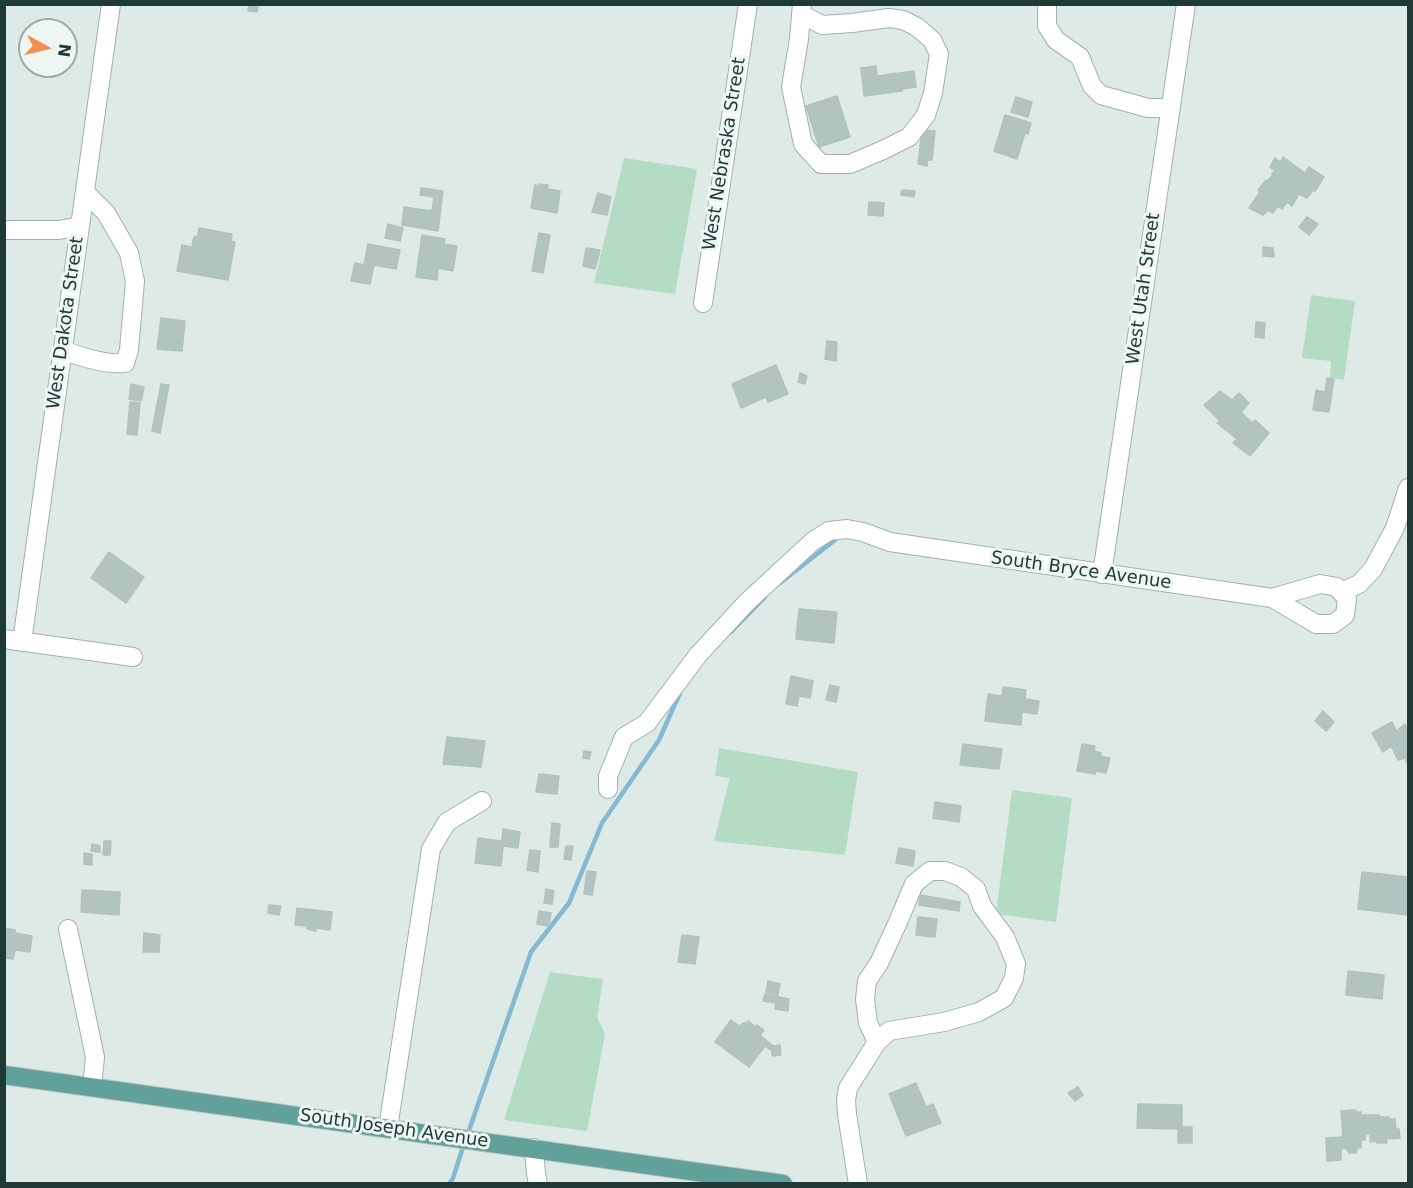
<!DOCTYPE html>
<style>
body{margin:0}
#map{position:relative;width:1413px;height:1188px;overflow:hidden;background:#ddeae6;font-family:"DejaVu Sans",sans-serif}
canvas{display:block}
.frame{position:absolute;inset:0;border:6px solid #1e3936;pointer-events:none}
.north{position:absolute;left:18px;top:18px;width:60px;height:60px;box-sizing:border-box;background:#edf6f3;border:2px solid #9aaaa7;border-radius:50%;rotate:98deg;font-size:16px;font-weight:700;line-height:24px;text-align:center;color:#1e3936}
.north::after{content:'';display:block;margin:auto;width:21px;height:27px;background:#f68f4e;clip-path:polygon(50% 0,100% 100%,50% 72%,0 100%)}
</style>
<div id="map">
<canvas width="1413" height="1188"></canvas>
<div class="frame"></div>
<div class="north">N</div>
</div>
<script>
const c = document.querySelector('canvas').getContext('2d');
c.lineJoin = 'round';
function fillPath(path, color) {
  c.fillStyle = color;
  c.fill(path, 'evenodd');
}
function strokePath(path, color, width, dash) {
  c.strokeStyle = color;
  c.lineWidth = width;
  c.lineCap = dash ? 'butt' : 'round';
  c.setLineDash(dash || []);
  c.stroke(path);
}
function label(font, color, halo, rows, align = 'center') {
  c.font = font + ' "DejaVu Sans",sans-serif';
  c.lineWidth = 6;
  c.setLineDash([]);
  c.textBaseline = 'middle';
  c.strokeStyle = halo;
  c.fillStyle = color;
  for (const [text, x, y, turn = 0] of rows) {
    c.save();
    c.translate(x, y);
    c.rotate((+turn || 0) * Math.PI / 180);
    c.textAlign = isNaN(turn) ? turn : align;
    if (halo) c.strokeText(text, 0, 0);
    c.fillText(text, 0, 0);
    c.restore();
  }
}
const green = new Path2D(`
 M624 158 697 169 675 294 594 283Z
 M1311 295 1355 301 1344 380 1330 378 1331 361 1302 358Z
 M719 748 858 772 845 855 714 841 730 778 715 776Z
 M1012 790 1072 798 1056 922 996 914Z
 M550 972 603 979 597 1017 605 1034 587 1131 504 1120Z`);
const stream = new Path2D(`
 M780 583 835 540
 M731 632 765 597
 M467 1136 531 952 569 903 602 823 659 740 680 693
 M449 1184 453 1178 464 1144`);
const building = new Path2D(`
 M249 4 258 5 257 12 248 11Z
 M876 66 877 76 914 71 916 87 903 89 902 91 864 96 861 68Z
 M837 96 850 137 819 147 806 106Z
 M1016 97 1032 102 1028 117 1011 112Z
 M1005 115 1031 123 1028 134 1025 133 1017 159 994 151Z
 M922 130 935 131 932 160H927V166L918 164Z
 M1283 157 1305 173 1309 167 1324 177 1315 191 1313 190 1307 198 1299 194 1292 206 1287 202 1282 209 1278 206 1273 213 1268 210 1263 215 1249 208 1260 192 1258 190 1266 180 1267 181 1272 176V174L1275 170 1270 167 1275 158 1281 162Z
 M539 184 548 185 547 189 560 191 557 213 531 208 535 185 539 186Z
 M421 188 443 191 438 231 402 225 404 207 432 211 434 197 420 195Z
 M902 190 915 191 914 197 901 195Z
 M598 193 611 197 607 215 592 212Z
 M869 202 884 203 883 216 868 215Z
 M1307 217 1318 224 1309 235 1299 227Z
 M388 224 403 228 400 241 385 238Z
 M199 228 232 234 231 241 235 242 228 280 177 271 182 245 192 247 194 237 198 236Z
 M539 233 550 235 543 273 532 271Z
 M422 235 445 239 444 244 457 246 453 271 438 268 437 280 416 277Z
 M368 244 400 250 396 269 374 265 370 284 351 281 355 263 364 265Z
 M1263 247 1273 248 1274 257 1263 256Z
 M586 248 600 250 595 269 583 266Z
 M161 318 185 321 182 351 157 349Z
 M1256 322 1265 323 1264 338 1255 337Z
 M827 341 837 342 836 361 825 359Z
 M776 365 788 394 768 402 766 397 741 408 732 384Z
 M800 373 807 376 805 384 798 382Z
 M1327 378 1334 379 1329 412 1313 410 1316 390 1325 392Z
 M131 384 144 387 141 401 129 399Z
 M161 384 169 385 160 433 152 431Z
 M1220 391 1232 400 1239 393 1249 403 1241 412 1252 423 1255 420 1269 433 1250 456 1233 443 1237 439 1217 423 1220 421 1204 405Z
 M130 402 140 403 137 435 127 434Z
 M109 552 144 577 126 603 91 578Z
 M799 609 837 612 834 643 796 639Z
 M791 676 813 681 810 698 799 696 797 706 786 704Z
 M830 685 839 687 836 702 826 700Z
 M1003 687 1026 690 1025 699 1039 701 1037 714 1022 712 1021 725 985 721 988 694 1002 696Z
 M1323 711 1334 722 1326 731 1315 721Z
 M1392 722 1396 731 1405 724 1408 731V762L1407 763 1405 758 1398 760 1391 746 1383 752 1372 733Z
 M447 737 485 741 481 767 443 764Z
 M963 744 1002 749 999 769 960 765Z
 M1082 744 1095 746 1094 751 1101 753 1100 756 1110 758 1106 773 1096 771 1095 774 1077 771Z
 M584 751 591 752 589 759 583 758Z
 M539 774 559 776 557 794 536 792Z
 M935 802 961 806 959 822 933 818Z
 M552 823 560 824 558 847H550Z
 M503 829 520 832 518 848 503 846 501 866 475 863 478 838 502 841Z
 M104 841H111L110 855H103Z
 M92 844 100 846V852L91 851Z
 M566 846H573L571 860 564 859Z
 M899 848 915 851 913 866 896 863Z
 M530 850 540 851 538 872 527 870Z
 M84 853 92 854V865L84 864Z
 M587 871 596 872 592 895 584 894Z
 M1362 872 1408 877V915L1358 909Z
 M546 889 554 891 552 904 544 903Z
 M82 890 120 892 119 915 81 912Z
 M920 895 960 902 959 911 919 905Z
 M269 905 281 906 279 915 268 913Z
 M297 908 332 912 330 930 316 928V931L307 929V926L295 925Z
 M539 911 551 913 549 926 537 924Z
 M918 917 937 919 935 937 916 935Z
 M4 928 15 930V933L32 936 30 952 15 950 13 959 4 958Z
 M144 933 160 935 159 952H143Z
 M682 935 699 937 695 964 678 962Z
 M1348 971 1384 975 1382 999 1346 995Z
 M768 981 780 984 778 995 766 992Z
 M765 994 789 999 788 1011 775 1009 776 1003 763 1001Z
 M731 1020 739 1026 744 1023H747L748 1021 756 1027 757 1025 764 1030 760 1035 773 1046 780 1045 781 1055 772 1056V1051L765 1046 749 1067 715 1042Z
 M916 1083 926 1107 933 1104 941 1123 906 1136 889 1094Z
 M1078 1087 1083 1095 1075 1101 1068 1093Z
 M1138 1104 1182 1105V1127H1192V1143H1178V1129L1137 1128Z
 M1356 1110V1112H1361L1360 1115H1379V1117H1389V1119H1395L1396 1129H1399L1400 1138 1386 1139 1387 1143H1377V1141L1370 1142V1134H1365V1140H1361V1148H1357L1356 1153H1349L1346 1148 1341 1149V1160L1327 1161 1326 1138 1343 1137 1341 1111Z`);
const minor = new Path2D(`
 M1047 4V26L1056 40 1080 57 1092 86 1101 95 1148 108H1171
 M801 14 822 25 852 23 889 18 903 20 917 27 932 40 939 54 933 93 926 115 909 137 883 150 850 164H821L803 144 791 87 799 39 802 4
 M4 230H59L80 226
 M703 303 748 4
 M63 350C81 357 105 365 125 363L129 350 135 281 129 253 106 213 85 192
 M1102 574 1186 4
 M1342 592 1359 584 1373 569 1395 528 1408 488
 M4 639 133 657
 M22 642 111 4
 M608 789V776L624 737 647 723 698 655 747 602 813 541 829 531 847 529 863 532 890 542 1272 598 1316 624H1333L1345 615 1347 599 1337 587 1320 584 1272 598
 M68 929 95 1057 92 1087
 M388 1128 431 849 447 822 482 801
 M534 1148 536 1174 538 1184
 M858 1184 847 1114 846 1100 848 1088 877 1042 889 1031 944 1022 979 1012 1004 998 1014 978 1016 964 1005 937 982 906 976 889 961 877 945 871H930L914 884 898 922 879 963 867 981 865 999 868 1023 877 1042`);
const major = new Path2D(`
 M4 1075 783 1184`);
const streetNames = [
 ["West Nebraska Street",725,154,-81],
 ["West Utah Street",1144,289,-82],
 ["West Dakota Street",66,323,-82],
 ["South Bryce Avenue",1081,571,8],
 ["South Joseph Avenue",394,1129,8]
];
fillPath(green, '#b4dcc5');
strokePath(stream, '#82bad1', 4.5);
fillPath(building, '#b2c4bf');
strokePath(building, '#afc3be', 1.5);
strokePath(minor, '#a0b1ae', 20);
strokePath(major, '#bcc4c3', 20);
strokePath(minor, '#fff', 18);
strokePath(major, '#60a199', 18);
label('18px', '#1e3936', '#edf6f3', streetNames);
</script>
